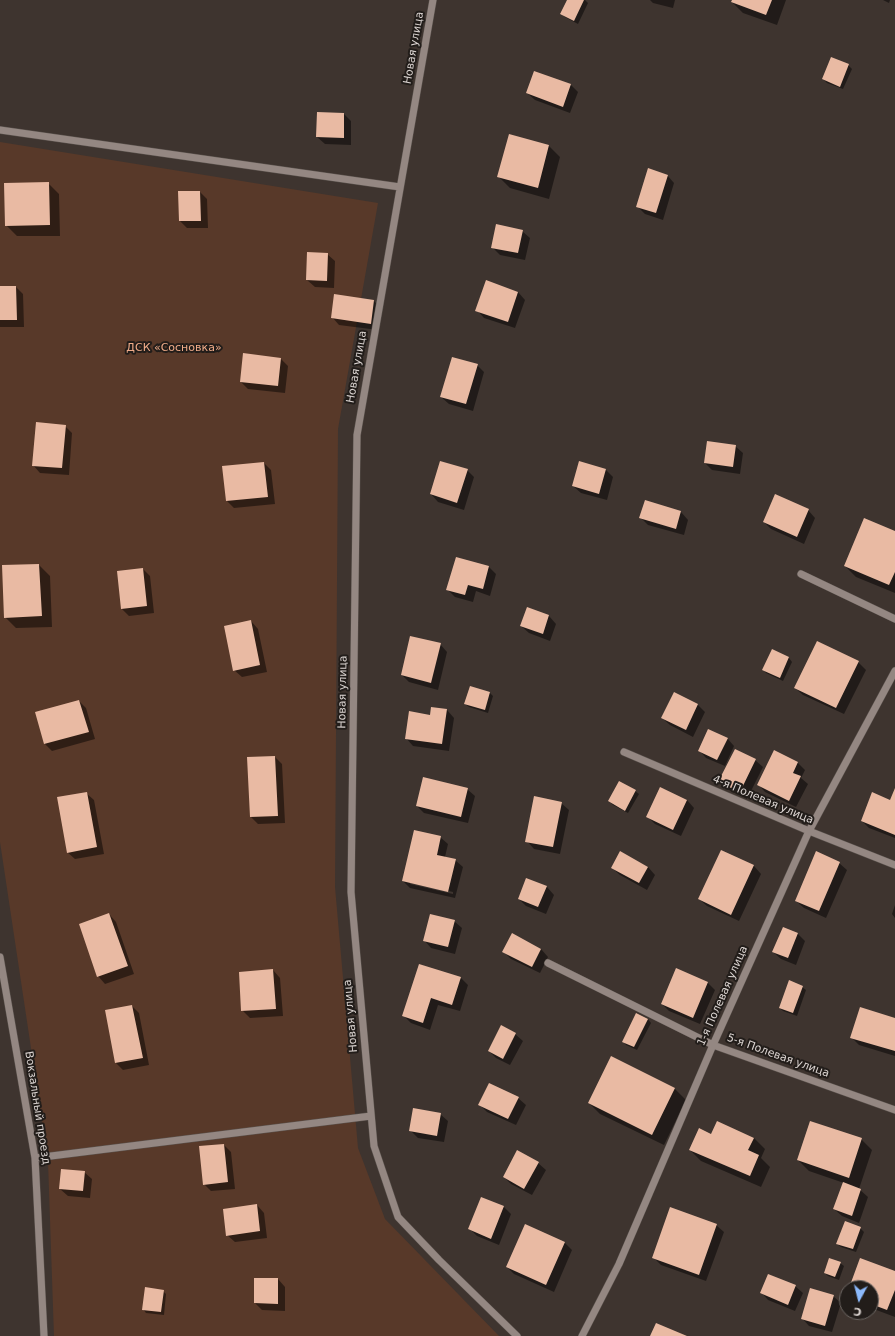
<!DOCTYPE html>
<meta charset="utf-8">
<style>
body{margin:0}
#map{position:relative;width:895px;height:1336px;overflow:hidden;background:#3e342f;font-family:"DejaVu Sans",sans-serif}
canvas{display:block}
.north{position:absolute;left:839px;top:1280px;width:40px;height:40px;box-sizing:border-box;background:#221d1a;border:1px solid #6c6663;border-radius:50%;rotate:187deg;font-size:11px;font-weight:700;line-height:16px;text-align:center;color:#dbd4d1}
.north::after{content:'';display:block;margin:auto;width:14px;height:18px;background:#8bb9fc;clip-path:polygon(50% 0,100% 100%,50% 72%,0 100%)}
</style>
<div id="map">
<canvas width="895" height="1336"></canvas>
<div class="north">С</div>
</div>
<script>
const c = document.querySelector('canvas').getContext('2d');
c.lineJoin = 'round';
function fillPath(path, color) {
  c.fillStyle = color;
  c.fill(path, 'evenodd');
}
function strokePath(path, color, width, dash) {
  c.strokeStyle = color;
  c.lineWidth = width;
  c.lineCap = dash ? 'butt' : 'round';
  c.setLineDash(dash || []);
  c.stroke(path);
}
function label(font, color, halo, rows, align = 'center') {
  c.font = font + ' "DejaVu Sans",sans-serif';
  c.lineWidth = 4;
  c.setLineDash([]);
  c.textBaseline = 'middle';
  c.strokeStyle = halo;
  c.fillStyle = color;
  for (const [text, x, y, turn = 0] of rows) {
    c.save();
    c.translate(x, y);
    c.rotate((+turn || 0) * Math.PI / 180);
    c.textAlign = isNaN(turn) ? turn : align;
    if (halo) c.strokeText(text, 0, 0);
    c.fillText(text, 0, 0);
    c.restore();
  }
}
const green = new Path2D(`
 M0 142 378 203 338 429 335 887 358 1148 385 1219 499 1336H54L48 1161 0 842Z`);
const shadow = new Path2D(`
 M568 0H585L588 3 578 24 565 17 562 14Z
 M650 0H675L673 8 653 3Z
 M733 0H786L777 25 743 13 732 2Z
 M883 0H890L889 3Z
 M848 65 852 69 843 89 827 83 823 79Z
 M570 84 578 92 570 113 535 100 527 93Z
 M318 113 344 114 351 121V145L325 144 317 137Z
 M510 135 549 146 560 157 549 199 510 188 499 177Z
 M667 175 674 183 663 220 645 214 638 207Z
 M48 183 59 194 60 236H17L6 225Z
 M200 192 207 199 208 228H187L180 221Z
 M522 231 530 238 525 260 500 255 492 247Z
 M327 254 335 261 334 288 315 287 307 280Z
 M0 287H16L23 294 24 327H0Z
 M518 292 525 300 515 328 484 318 477 310Z
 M374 301 381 309 378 330 339 325 332 317Z
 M281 359 288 366 285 393 248 389 241 382Z
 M477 365 484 372 473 411 449 404 441 397Z
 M65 426 72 433 69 475 40 473 33 465Z
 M735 446 743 453 740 474 712 470 705 463Z
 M264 463 271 470 275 504 234 508 227 501Z
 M605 469 613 477 607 500 581 493 573 486Z
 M467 470 474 477 464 510 438 502 431 494Z
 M645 501 681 512 688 520 684 535 648 525 640 517Z
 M808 510 815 518 804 544 771 529 764 522Z
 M895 532V593L856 577 845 566Z
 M39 565 50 576 52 627 16 628 5 617 3 566Z
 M489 567 496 574 490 596 476 591 473 602 455 597 448 590Z
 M143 569 150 576 154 613 129 616 122 609Z
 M527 609 549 616 556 624 550 641 529 633 521 626Z
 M251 621 258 629 267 672 242 677 234 670Z
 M440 644 447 652 438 690 409 682 402 675Z
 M772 650 789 658 792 662 783 681 766 673 763 669Z
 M858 662 866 670 844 714 803 695 795 688Z
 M490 693 493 696 488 713 469 707 465 704Z
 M79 701 86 708 95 739 52 751 45 744 36 713Z
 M698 705 705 712 693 737 670 725 662 718Z
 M432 708 447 710 454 718 449 751 413 746 406 738 431 716Z
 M727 738 734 746 725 766 706 758 699 750Z
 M775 751 798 763 805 770 801 778 808 784 796 807 765 792 758 784Z
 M275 757 282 764 285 823 258 824 251 817 248 758Z
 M755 760 763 767 747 799 727 789 720 782Z
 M467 789 475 796 468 823 424 813 417 806Z
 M895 790V838L869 828 862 821 891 801Z
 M635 791 639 794 628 813 613 805 609 801Z
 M86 793 94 800 104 854 75 859 67 852Z
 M687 800 694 808 681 836 655 824 648 817Z
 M561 803 569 810 560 854 534 849 527 841Z
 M440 837 448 844 445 857 455 860 463 867 455 898 410 888 403 881ZM410 882 453 892V894L410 884Z
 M721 851 754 866 761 874 739 921 707 906 699 899Z
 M621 853 648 867 655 875 647 890 620 875 612 868Z
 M839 863 847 870 826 918 804 908 796 901Z
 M527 879 547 887 554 895 546 914 526 906 519 899Z
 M895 905V918L892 914Z
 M109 914 116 922 134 974 105 984 98 976Z
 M454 921 462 928 455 954 431 948 424 940Z
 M783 928 798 934 805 941 796 965 781 959 773 952Z
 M541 949 548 957 540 973 511 959 504 952Z
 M273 970 280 978 283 1016 250 1018 242 1010Z
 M677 970 708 983 715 990 700 1024 669 1011 662 1004Z
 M461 978 468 985 460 1011 438 1005 430 1030 411 1023 404 1016Z
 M802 987 806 990 797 1016 783 1011 780 1008Z
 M132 1006 139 1013 149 1065 123 1070 116 1063Z
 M648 1019 651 1023 637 1050 626 1045 623 1041Z
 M895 1019V1056L859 1045 851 1037Z
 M515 1034 523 1041 510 1065 496 1058 489 1051Z
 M611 1058 675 1089 686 1100 664 1145 600 1114 589 1103Z
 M518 1098 526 1105 516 1125 487 1112 479 1104Z
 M440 1114 448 1121 444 1142 418 1138 411 1131Z
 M711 1135 754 1138 765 1149 761 1158 770 1167 761 1187 701 1161 690 1150Z
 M861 1139 872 1150 859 1189 868 1197 859 1223 842 1216 834 1209 844 1183 809 1171 798 1160Z
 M224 1145 231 1152 235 1189 211 1191 204 1184Z
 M538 1163 546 1170 532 1195 511 1184 504 1177Z
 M84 1172 92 1179 90 1198 68 1196 60 1189Z
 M257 1205 264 1213 267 1238 235 1242 227 1235Z
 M504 1207 511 1214 499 1245 477 1236 470 1229Z
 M526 1225 565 1243 572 1250 554 1292 514 1274 507 1267Z
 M716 1225 724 1232 706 1281 661 1265 654 1258Z
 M860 1228 864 1232 856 1252 841 1247 837 1244Z
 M840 1263 844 1266 839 1280 828 1276 825 1273Z
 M895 1272V1317L871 1308V1288H850Z
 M278 1279 285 1287V1311L262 1310 255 1303Z
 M795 1286 803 1293 795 1311 768 1300 761 1292Z
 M163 1291 166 1294 164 1315 146 1313 143 1309Z
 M833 1296 841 1303 832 1332 809 1326 802 1318Z`);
const building = new Path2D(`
 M567 0H584L574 21 560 14Z
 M732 0H772L766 15 731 2Z
 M831 57 849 64 840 87 822 79Z
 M534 71 571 84 563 107 526 93Z
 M317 112 344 113V138L316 137Z
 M509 134 549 145 538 188 497 177Z
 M648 168 668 175 656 213 636 207Z
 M49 182 50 225 5 226 4 183Z
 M178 191H200L201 221H179Z
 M496 224 523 230 518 253 491 248Z
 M307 252 328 253 327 281 306 280Z
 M486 280 518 292 508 322 475 311Z
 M0 286H16L17 320H0Z
 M334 294 374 300 371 324 331 318Z
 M243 353 281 358 278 386 240 382Z
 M452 357 478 364 466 404 440 397Z
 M36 422 66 425 62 468 32 466Z
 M707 441 736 445 733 467 704 463Z
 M440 461 468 469 457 503 430 494Z
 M579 461 606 469 599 494 572 486Z
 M264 462 268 497 226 501 222 466Z
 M775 494 809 509 797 537 763 522Z
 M645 500 681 511 676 529 639 518Z
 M864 518 895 531V572L889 585 844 566Z
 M456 557 489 566 483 589 468 585 465 595 446 590Z
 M39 564 42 616 4 618 2 565Z
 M143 568 147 606 121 609 117 571Z
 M527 607 549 615 543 634 520 626Z
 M251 620 260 665 233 671 224 626Z
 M410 636 441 643 431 683 401 675Z
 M817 641 859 661 836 708 794 688Z
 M772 649 789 657 780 678 762 670Z
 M470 686 490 692 485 710 464 704Z
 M674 692 698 704 686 730 661 718Z
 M79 700 89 732 44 744 35 712Z
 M431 707 447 709 442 744 405 739 409 711 430 715Z
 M708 729 728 738 717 760 698 751Z
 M735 749 756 759 740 792 718 782Z
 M774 750 798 762 793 773 801 776 789 801 757 785Z
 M275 756 278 816 250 817 247 757Z
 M423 777 468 788 461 817 416 806Z
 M619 781 636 790 625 811 608 801Z
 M660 787 687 800 673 830 646 817Z
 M895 788V835L861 821 872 792 890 800Z
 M87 792 97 847 67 853 57 797Z
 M534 796 562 802 553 847 525 842Z
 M414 830 441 836 437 855 456 859 448 892 402 881Z
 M721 850 754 865 731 915 698 899Z
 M620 851 648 867 639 883 611 868Z
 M816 851 840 862 819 911 795 901Z
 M526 878 547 886 538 907 518 899Z
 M109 913 128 966 97 977 79 924Z
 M430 914 455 920 448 947 423 941Z
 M783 927 798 933 788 958 772 952Z
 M512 933 541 949 532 967 502 952Z
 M419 964 461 977 452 1005 431 998 423 1023 402 1016Z
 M676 968 708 982 693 1018 661 1004Z
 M273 969 276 1009 241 1011 239 972Z
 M789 980 803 986 793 1013 779 1008Z
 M132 1005 143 1058 115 1063 105 1010Z
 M860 1007 895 1018V1051L850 1038Z
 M636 1013 648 1019 634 1047 622 1042Z
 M501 1025 516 1033 503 1059 488 1051Z
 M611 1056 675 1088 652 1135 588 1103Z
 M489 1083 519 1097 508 1119 478 1105Z
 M413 1108 441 1113 437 1136 409 1131Z
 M717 1121 754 1138 748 1150 759 1155 750 1176 689 1150 699 1128 711 1134Z
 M810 1121 862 1138 849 1178 797 1160Z
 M224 1144 228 1182 203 1185 199 1146Z
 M517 1150 539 1162 524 1189 503 1177Z
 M61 1169 85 1171 83 1191 59 1189Z
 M843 1182 861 1189 852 1216 833 1209Z
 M481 1197 504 1206 491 1239 468 1229Z
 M257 1204 260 1231 226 1236 223 1209Z
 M670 1207 717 1224 699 1275 652 1258Z
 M845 1221 861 1227 853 1249 836 1244Z
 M525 1224 565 1242 546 1285 506 1267Z
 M829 1258 841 1262 835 1277 824 1273Z
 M860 1258 895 1271V1290L887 1310 871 1304V1288H849Z
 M768 1274 796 1285 788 1305 760 1293Z
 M254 1278H278V1304L254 1303Z
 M145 1287 164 1290 161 1312 142 1310Z
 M810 1288 834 1295 825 1326 801 1319Z
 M656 1323 687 1336H650Z`);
const minor = new Path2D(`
 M433 0 357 435 351 892 374 1146 398 1217 439 1260 517 1336
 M0 130 400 187
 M801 574 895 619
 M624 752 809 831 895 865
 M0 957 35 1158 44 1336
 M548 963 713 1045 895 1110
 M35 1158 371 1116
 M582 1336 619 1264 713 1045 809 831 895 671`);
const streetNames = [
 ["Новая улица",414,48,-80],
 ["Новая улица",357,367,-80],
 ["Новая улица",343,692,-89],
 ["4-я Полевая улица",763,800,23],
 ["1-я Полевая улица",723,996,-66],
 ["Новая улица",351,1016,-95],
 ["5-я Полевая улица",778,1056,20],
 ["Вокзальный проезд",37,1108,81]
];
const parkNames = [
 ["ДСК «Сосновка»",174,348]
];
fillPath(green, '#583929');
fillPath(shadow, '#0007');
fillPath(building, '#e9baa3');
strokePath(minor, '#58504b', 8);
strokePath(minor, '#948782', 7);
label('11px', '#dbd4d1', '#221d1a', streetNames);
label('11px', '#f0ac89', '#221d1a', parkNames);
</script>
